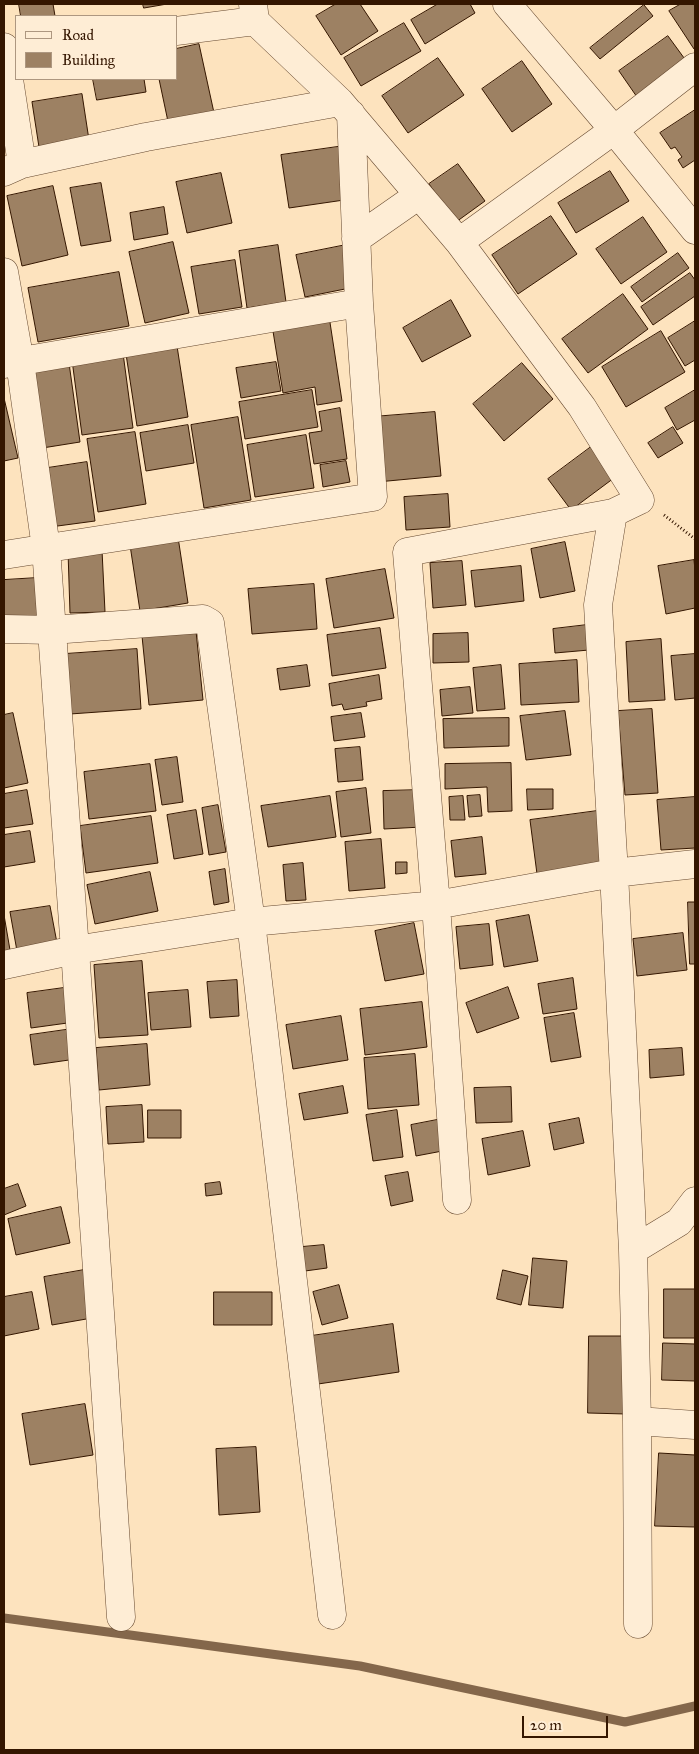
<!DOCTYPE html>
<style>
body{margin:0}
#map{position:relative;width:699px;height:1754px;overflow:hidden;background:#fde3be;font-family:"IM FELL Great Primer",serif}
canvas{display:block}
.frame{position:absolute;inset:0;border:5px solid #341600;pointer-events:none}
.legend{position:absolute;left:15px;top:15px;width:162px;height:65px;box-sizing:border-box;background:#feedd5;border:1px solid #ad9780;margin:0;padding:6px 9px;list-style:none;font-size:15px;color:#341600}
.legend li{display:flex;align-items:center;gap:10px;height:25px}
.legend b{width:25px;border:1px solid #ad9780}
.scale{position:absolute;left:522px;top:1716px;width:86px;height:22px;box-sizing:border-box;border:2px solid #341600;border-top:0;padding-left:6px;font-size:15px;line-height:18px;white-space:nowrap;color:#341600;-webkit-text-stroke:4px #feedd5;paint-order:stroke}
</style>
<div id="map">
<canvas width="699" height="1754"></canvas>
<div class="frame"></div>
<ul class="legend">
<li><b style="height:6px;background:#feedd5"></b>Road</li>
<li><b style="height:14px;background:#9d8163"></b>Building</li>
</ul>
<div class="scale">20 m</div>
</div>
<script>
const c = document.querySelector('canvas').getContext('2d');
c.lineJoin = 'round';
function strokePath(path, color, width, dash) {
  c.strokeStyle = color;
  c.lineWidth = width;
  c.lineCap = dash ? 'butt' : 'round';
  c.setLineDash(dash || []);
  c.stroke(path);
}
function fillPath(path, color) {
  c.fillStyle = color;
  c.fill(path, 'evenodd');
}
const stream = new Path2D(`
 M4 1618 360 1666 625 1722 695 1706`);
const building = new Path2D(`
 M19 4H53L55 16H21Z
 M143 4H167L144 8Z
 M336 4H360L378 31 341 55 316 16Z
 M438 4H470L475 13 425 44 411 20Z
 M681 4H695V48L694 49 669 11Z
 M644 5 653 16 600 59 590 48Z
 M404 23 421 51 361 86 344 58Z
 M668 36 687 62 637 97 619 71Z
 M199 44 216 122 170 131 159 79H176V49Z
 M438 58 464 95 408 133 382 96Z
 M522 61 552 104 512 132 482 89Z
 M93 79H144L146 92 97 100Z
 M82 94 89 140 39 147 32 102Z
 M695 110V160L683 168 678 160 682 157 675 147 671 149 660 133Z
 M344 146 351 199 289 208 281 155Z
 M458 164 485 201 456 222 429 184Z
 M610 171 629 201 576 233 558 203Z
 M221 173 232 223 187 233 176 182Z
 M101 183 111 241 81 246 70 188Z
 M53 186 68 255 22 266 7 196Z
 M164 207 168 234 134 240 130 213Z
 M551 216 577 254 518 294 492 255Z
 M643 217 667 252 621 284 596 249Z
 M173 242 189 313 145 323 129 252Z
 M278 245 286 302 247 308 239 251Z
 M346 245 355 287 305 297 296 255Z
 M678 253 689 268 642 302 631 287Z
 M235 260 242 307 199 314 191 267Z
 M119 272 129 326 38 342 28 288Z
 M690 273 695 280V296L653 325 641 307Z
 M623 294 648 329 588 373 562 339Z
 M451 300 471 336 422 362 403 328Z
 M329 316 342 401 317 405 315 387 283 393 272 325Z
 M695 321V360L685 366 668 338Z
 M661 331 685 372 626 407 602 367Z
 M177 346 188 417 137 426 126 354Z
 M123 353 133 428 82 435 72 360Z
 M276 362 281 391 241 398 236 368Z
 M69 363 80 442 36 449 24 370Z
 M522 363 553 399 504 441 473 404Z
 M312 390 318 427 245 439 239 402Z
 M695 390V420L677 430 665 408Z
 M4 398 18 458 4 461Z
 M340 408 347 459 314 464 309 433 322 431 319 412Z
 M435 412 441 476 377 482 372 417Z
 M238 417 251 500 204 508 191 425Z
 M188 425 194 463 146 471 140 433Z
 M673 427 683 443 658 458 648 443Z
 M135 432 146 504 98 512 87 439Z
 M306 435 314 488 255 497 247 445Z
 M591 447 614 478 571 510 548 479Z
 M346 461 350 482 323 487 320 465Z
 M87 462 95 521 50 527 41 469Z
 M448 494 450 527 406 530 404 497Z
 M178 537 188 603 140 611 130 545Z
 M565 542 575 591 540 598 531 549Z
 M102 550 105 612 70 613 68 551Z
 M694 560 695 570V608L666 614 658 566Z
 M462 561 466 605 433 608 430 563Z
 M521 566 524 601 475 607 471 571Z
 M385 569 394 618 334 628 326 579Z
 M37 578 40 621 4 624V580Z
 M314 584 317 629 252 634 248 589Z
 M587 625 589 650 555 653 553 629Z
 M380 628 386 668 332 676 327 635Z
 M196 631 203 700 149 705 142 636Z
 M468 633 469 662 433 663V634Z
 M661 639 665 700 629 702 626 642Z
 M137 649 141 709 70 714 65 654Z
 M695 654V698L675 700 671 656Z
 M577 660 579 702 521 705 519 664Z
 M307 665 310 686 280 690 277 669Z
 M501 665 505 709 477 711 473 668Z
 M379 675 382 699 366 702 367 706 344 710 342 704 332 706 329 684Z
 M470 687 473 713 442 716 440 690Z
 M652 709 658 793 625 795 618 711Z
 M565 711 571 755 526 760 520 716Z
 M13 713 28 783 4 788V715Z
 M361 713 365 737 334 741 331 717Z
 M509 718V746L444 748 443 719Z
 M360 747 363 780 338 782 335 749Z
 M177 757 183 802 162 805 155 760Z
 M511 763 512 811 488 812 487 787 445 789V764Z
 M150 764 156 811 89 819 84 772Z
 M366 788 371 833 341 837 336 792Z
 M527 789H553V809L528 810Z
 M27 790 33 824 4 828V794Z
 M420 790 422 827 384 829 383 791Z
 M480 795 482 816 469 817 467 796Z
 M330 796 336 837 268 847 261 806Z
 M463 796 465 820H450L449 797Z
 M695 797V848L661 850 657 800Z
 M218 805 226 852 209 855 202 808Z
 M196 810 203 854 174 859 167 815Z
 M597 811 603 865 537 874 530 820Z
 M151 816 158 863 86 873 80 826Z
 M30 831 35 862 4 867V835Z
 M482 837 486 874 455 877 451 841Z
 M381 839 385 888 349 891 345 842Z
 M396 862H407V873L396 874Z
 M303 863 306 900 286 901 283 865Z
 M225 869 229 902 214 905 209 872Z
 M150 872 158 911 95 924 87 885Z
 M688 902H695V964H690Z
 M50 906 57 943 17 951 10 912Z
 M4 915 10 950 4 951Z
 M529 915 538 961 504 967 496 921Z
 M414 923 424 974 385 981 375 931Z
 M489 924 493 965 460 969 456 927Z
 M683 933 687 970 637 976 633 939Z
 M142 961 148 1035 99 1038 94 965Z
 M573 978 577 1009 543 1014 538 984Z
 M237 980 239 1016 210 1018 207 982Z
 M78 986 82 1021 31 1028 27 993Z
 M508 987 519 1018 477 1033 466 1003Z
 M188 990 191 1027 151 1030 148 993Z
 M422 1002 427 1047 365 1055 360 1009Z
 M574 1013 581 1057 551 1062 544 1018Z
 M341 1016 348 1060 293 1069 286 1025Z
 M79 1028 83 1058 34 1065 30 1035Z
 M147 1044 150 1085 99 1090 96 1048Z
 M682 1048 684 1075 650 1078 649 1050Z
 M415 1054 419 1105 368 1109 364 1058Z
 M343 1086 348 1113 304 1120 299 1094Z
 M511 1087 512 1122 476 1123 474 1088Z
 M142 1105 144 1142 108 1144 106 1107Z
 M148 1110H181V1138H148Z
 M397 1110 403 1157 373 1161 366 1115Z
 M447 1118 453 1149 416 1156 411 1125Z
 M579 1118 584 1143 554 1150 549 1124Z
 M523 1131 530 1166 488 1175 482 1139Z
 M408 1172 413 1201 391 1206 385 1176Z
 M220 1182 222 1194 206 1196 205 1184Z
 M18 1184 26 1206 4 1215V1189Z
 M61 1207 70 1243 16 1255 8 1219Z
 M324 1245 327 1268 305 1271 302 1247Z
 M533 1258 567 1261 563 1308 529 1305Z
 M84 1270 92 1318 52 1325 44 1277Z
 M503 1270 528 1276 521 1305 497 1299Z
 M339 1285 348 1318 322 1325 313 1292Z
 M664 1289H695V1338H664Z
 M32 1292 39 1329 4 1336V1297Z
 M214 1292H272V1325H214Z
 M393 1324 399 1372 318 1384 311 1336Z
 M589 1336H628L626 1414 588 1413Z
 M663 1343 695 1344V1381L662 1380Z
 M85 1404 93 1455 30 1465 22 1414Z
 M256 1447 260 1512 219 1515 216 1449Z
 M659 1453 695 1455V1527L655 1526Z`);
const path = new Path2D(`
 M664 515 695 539`);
const minor = new Path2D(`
 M253 4 255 21 340 102 459 242 582 407 640 500 613 513 407 552 436 905 457 1200
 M507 4 614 130 695 230
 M176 31 255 21
 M4 47 22 164
 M4 172 22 164 146 137 340 102
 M356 239 419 195
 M459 242 614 130 695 67
 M4 272 20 362 46 548 75 950 121 1617
 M4 364 359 303
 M613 513 598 605 614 873 633 1250 637 1421 638 1624
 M4 555 373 497 359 303 351 114
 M4 629 52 630 203 619 210 623 251 922 332 1615
 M4 965 75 950 251 922 436 905 614 873 695 864
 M633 1250 679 1222 695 1201
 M637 1421 695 1425`);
strokePath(stream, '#84674b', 9);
fillPath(building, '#9d8163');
strokePath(building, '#341600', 1);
strokePath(minor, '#664930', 29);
strokePath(path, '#341600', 3, [1, 2.5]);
strokePath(minor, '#feedd5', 28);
</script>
